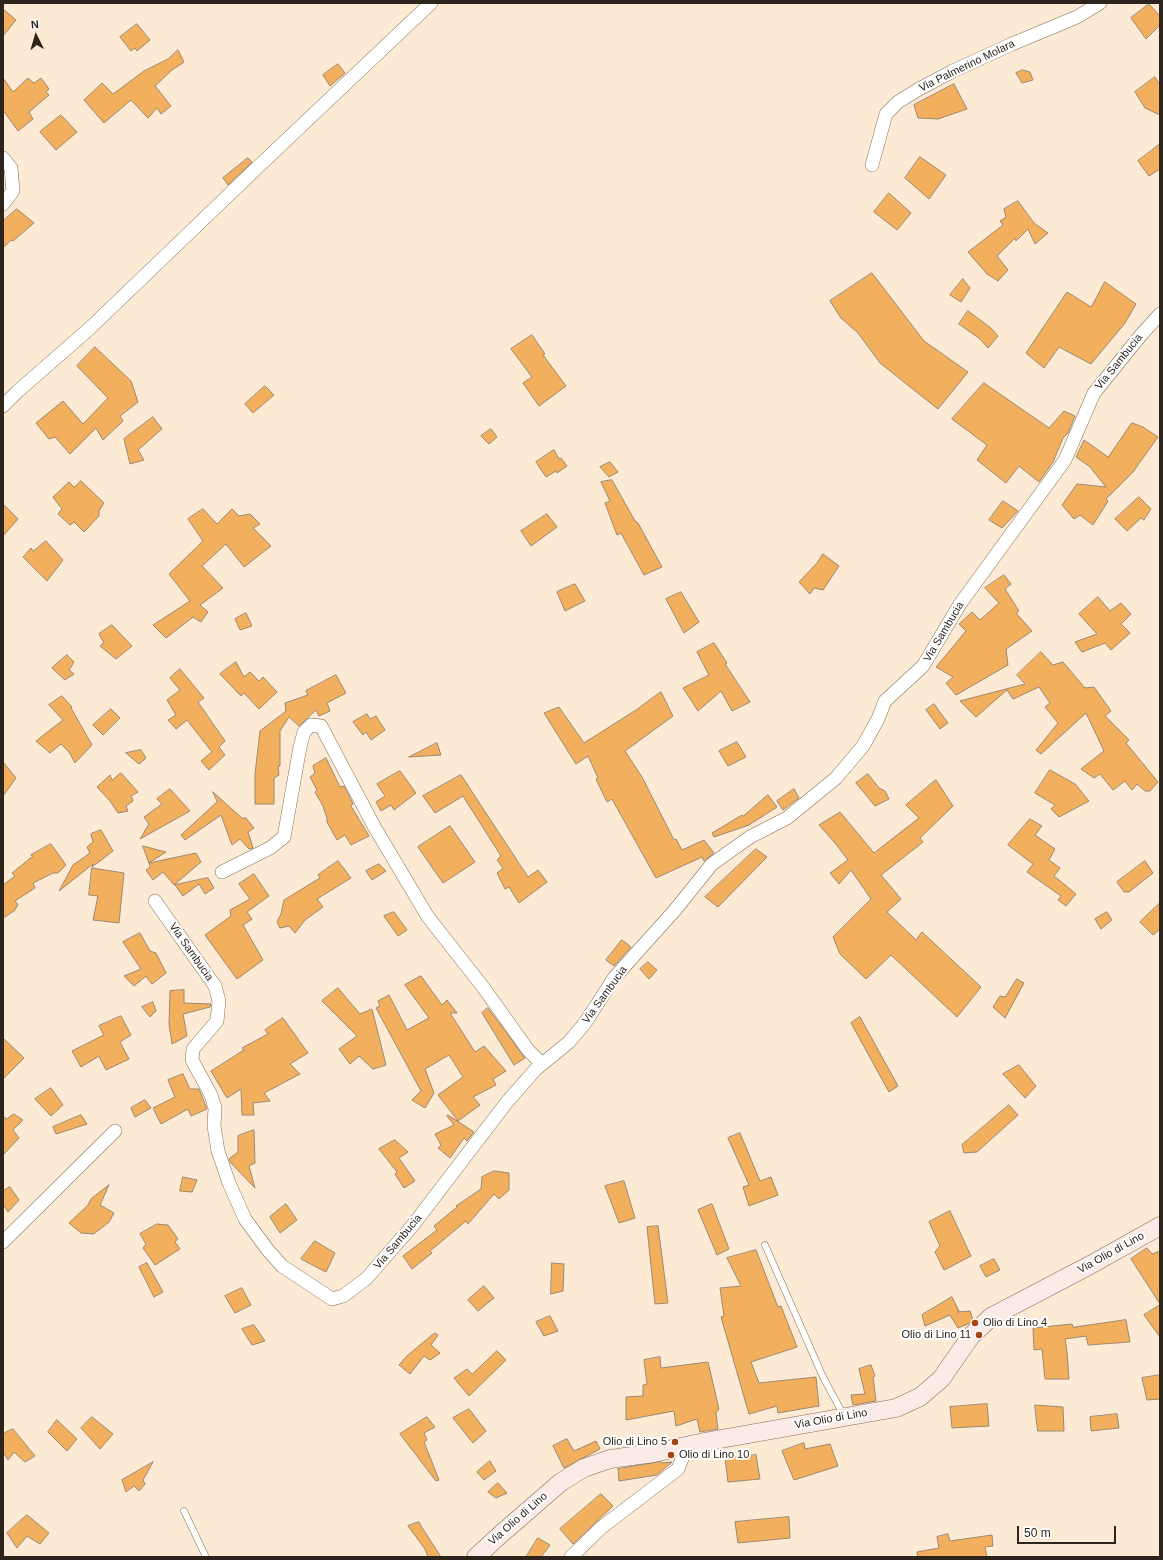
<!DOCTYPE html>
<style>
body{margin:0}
#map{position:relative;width:1163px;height:1560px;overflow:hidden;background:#fcead5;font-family:Arial,sans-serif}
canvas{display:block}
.frame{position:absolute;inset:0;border:4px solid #2d241b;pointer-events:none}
.north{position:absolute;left:16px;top:16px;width:40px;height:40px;-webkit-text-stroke:3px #fff;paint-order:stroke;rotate:355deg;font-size:11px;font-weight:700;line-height:16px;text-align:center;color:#2d241b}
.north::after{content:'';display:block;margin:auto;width:14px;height:18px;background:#2d241b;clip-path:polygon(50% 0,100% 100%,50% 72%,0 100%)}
.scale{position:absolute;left:1017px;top:1526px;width:99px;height:18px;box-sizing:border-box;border:2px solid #2d241b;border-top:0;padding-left:5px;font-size:12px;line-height:14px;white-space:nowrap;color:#2d241b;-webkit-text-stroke:3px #fff;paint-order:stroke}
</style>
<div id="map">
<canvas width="1163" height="1560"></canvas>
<div class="frame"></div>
<div class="north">N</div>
<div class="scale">50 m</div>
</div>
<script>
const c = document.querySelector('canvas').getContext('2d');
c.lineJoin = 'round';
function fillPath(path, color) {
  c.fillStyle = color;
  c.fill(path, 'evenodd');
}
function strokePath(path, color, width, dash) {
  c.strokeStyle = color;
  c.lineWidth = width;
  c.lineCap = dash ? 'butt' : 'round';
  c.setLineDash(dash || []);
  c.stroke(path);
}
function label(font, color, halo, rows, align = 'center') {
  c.font = font + ' Arial,sans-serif';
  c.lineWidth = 4;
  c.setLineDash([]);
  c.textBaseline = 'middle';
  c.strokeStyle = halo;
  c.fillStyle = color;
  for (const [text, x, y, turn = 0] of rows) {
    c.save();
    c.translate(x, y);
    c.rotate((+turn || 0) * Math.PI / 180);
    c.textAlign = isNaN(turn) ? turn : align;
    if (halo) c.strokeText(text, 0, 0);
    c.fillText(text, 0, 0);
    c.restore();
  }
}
const building = new Path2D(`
 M1149 4 1160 16V25L1146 39 1131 18Z
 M3 9 16 20 3 36Z
 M137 24 150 40 137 51 135 48 131 51 120 37Z
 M178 50 184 62 172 70 155 86 171 106 161 114 157 108 148 118 131 100 104 123 84 100 102 83 113 94 144 71 168 59Z
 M338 64 345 73 330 86 323 75Z
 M1023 70 1030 72 1033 80 1022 83 1016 73Z
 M1155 77 1160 85V115L1145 108 1135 92Z
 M3 78 13 92 28 78 34 83 41 78 49 89 46 92 49 95 29 112 33 119 18 131 3 110Z
 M954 84 967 109 938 119 918 118 914 105Z
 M61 115 77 132 56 150 40 132Z
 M1160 144V169L1149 176 1138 161Z
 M920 157 946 175 929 199 905 178Z
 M248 158 252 162 228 185 223 178Z
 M889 193 911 213 897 230 874 212Z
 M1018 201 1034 223 1048 233 1035 244 1028 229 1016 241 1015 238 997 256 1008 270 998 281 987 274 968 252 1003 225 1000 221 1006 217 1004 209Z
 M17 209 34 223 13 241 11 240 3 248V221Z
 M872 273 924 341 968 372 938 409 880 363 858 333 841 318 830 301Z
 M963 279 970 288 961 302 950 295Z
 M1105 282 1136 304 1125 323 1091 364 1059 347 1044 368 1026 353 1067 292 1091 307Z
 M968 311 991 328 998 336 988 348 980 339 959 324Z
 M532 335 545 354 543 355 566 386 539 406 523 383 532 377 511 349Z
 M95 347 131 381 138 402 120 416 123 421 103 440 96 428 70 454 55 437 49 439 36 423 63 401 83 424 108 398 77 366Z
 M984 383 1049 428 1064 411 1075 416 1068 433 1063 438 1053 462 1039 482 1019 466 1006 483 977 460 987 445 952 419Z
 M265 386 274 395 253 413 245 404Z
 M153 417 162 429 138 450 144 460 130 464 124 439Z
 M1132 423 1143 427 1158 437 1133 472 1106 499 1108 501 1093 525 1080 515 1074 519 1062 505 1077 484 1106 487 1090 467 1076 457 1084 440 1108 457Z
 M491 429 497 437 489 444 481 436Z
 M554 450 559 459 561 458 567 466 557 473 556 471 546 477 536 462Z
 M610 462 618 472 609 477 600 467Z
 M612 480 635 521 638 523 662 567 644 575 621 533 617 535 605 503 610 501 601 482Z
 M81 481 104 503 99 511V516L84 532 74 522 70 525 58 514 62 509 53 497 69 482 74 487Z
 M1139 497 1151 509 1144 520 1141 518 1127 531 1115 519Z
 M1003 501 1018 511 1002 528 989 520Z
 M3 504 18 519 3 536Z
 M203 509 217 524 232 509 239 516 250 514 260 524 253 528 271 546 244 567 226 544 202 566 223 588 200 605 208 612 201 622 193 617 166 638 153 625 190 601 169 574 203 541 188 519Z
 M547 514 557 527 531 546 521 531Z
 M46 541 63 560 47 581 23 557 31 548 33 551Z
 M823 554 839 566 823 590 814 588 810 594 799 582 817 563Z
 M1004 575 1011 584 1005 589 1019 611 1016 613 1032 631 1006 649 1008 665 956 695 946 683 953 677 936 667 966 631 959 624 972 612 980 620 999 603 985 588Z
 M575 584 585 601 565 611 557 592Z
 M681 592 699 622 684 633 666 599Z
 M1098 597 1110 611 1121 603 1131 614 1121 624 1130 633 1111 650 1105 643 1082 652 1075 642 1097 634 1079 614Z
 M246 613 252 626 240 630 235 619Z
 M112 625 132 646 116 659 100 646 104 643 99 634Z
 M714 643 727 663 725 664 750 702 732 711 721 691 698 711 683 688 709 675 697 652Z
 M1041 652 1053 665 1063 662 1085 688 1094 687 1111 711 1105 716 1129 740 1126 743 1158 782 1150 791H1145L1137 784 1132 790 1125 781 1113 790 1100 774 1094 778 1081 769 1104 751 1086 713 1041 754 1036 750 1058 723 1045 707 1050 703 1039 687 1013 699 1007 690 976 717 960 701 1025 684 1017 675Z
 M67 655 74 662 69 670 74 674 65 680 52 668Z
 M236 662 244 677 250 672 259 681 263 677 277 692 259 709 244 693 241 696 220 674Z
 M180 669 204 698 198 702 225 741 219 747 225 755 209 770 201 761 212 752 187 720 176 729 168 720 176 715 167 700 180 690 170 678Z
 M336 675 346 693 327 703 330 711 319 716 316 710 299 726 289 717 280 731V766H278L279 775 274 778V804H255V774L260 731 286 711 285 703 308 695 306 691Z
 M661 692 673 716 625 751 642 777 674 840 676 839 682 850 704 840 714 853 704 861 702 857 656 878 612 799 607 802 596 779 598 778 588 756 576 764 544 713 559 707 584 743 636 710Z
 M62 696 72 707 71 708 92 745 75 763 69 752 61 744 50 753 36 741 63 720 49 705Z
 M934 704 948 723 940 729 926 710Z
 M111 709 120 718 103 735 93 725Z
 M367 714 370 719 376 716 385 730 371 740 366 732 363 735 353 722Z
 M737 742 746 757 728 766 719 751Z
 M437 743 441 755 409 757Z
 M141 750 146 758 139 764 126 753Z
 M326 758 340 787 344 786 353 804 351 806 369 836 351 845 345 835 337 840 327 822V818L323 806 315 792 317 790 310 777 315 773 313 766Z
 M3 762 16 778 3 796Z
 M1050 770 1075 784 1089 801 1059 817 1051 809 1055 805 1035 793Z
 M400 771 416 793 394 810 391 805 381 811 376 802 385 796 377 784Z
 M121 773 138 792 131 796 133 801 126 806 128 811 118 813 110 801 97 787 110 775 112 780Z
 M868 774 879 788 885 791 889 799 875 806 856 783Z
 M461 775 528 877 538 870 547 882 519 903 509 887 505 889 497 873 503 868 497 860 501 856 463 796 435 813 423 796Z
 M936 780 953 806 920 838 923 842 881 875 901 899 887 912 916 940 922 932 981 987 957 1017 891 955 866 979 840 954 833 937 871 899 851 870 839 884 830 873 848 860 835 843 819 825 840 812 874 853 919 818 906 805Z
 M170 789 190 811 140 839 149 824 144 817 162 804 157 799Z
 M794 789 799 798 783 810 777 801Z
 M213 792 243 819 245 817 254 828 248 832 253 848 249 849 240 839 232 845 221 815 185 840 181 835 217 802Z
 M768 795 777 807 749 825 714 837 712 833 742 815 743 816Z
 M1030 819 1042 826 1035 835 1055 849 1049 860 1060 868 1054 876 1076 894 1066 906 1058 900 1061 896 1027 872 1033 864 1008 845Z
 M450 826 475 862 443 883 418 847Z
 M101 830 113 851 92 867 93 864 59 891 73 865 90 853 87 847 93 842 91 834Z
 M51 844 66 865 58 873H53L33 883 35 888 15 901 18 905 14 911 3 918V885L15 876 12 873 33 856 31 855Z
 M143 846 166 852 149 863 196 853 201 862 174 885 163 872 153 880 146 870 150 867Z
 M756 849 767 857 718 907 705 897Z
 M338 861 351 878 317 899 323 907 305 920 295 933 289 926 280 928 277 922 281 914 284 900 320 878 318 875Z
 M1145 861 1153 873 1129 892H1124L1117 882Z
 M379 864 386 871 372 880 366 871Z
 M92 868 124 873 119 923 93 920 98 896 89 895Z
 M254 874 269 896 247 912 252 919 243 925 263 960 237 979 205 935 231 916 230 910 250 899 239 884Z
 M208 878 214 888 205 894 199 884 183 896 175 885Z
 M1160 903V929L1153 935 1140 922Z
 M394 912 407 930 398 936 384 916Z
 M1107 912 1112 920 1101 929 1095 919Z
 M140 933 150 951 156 953 166 973 152 984 146 976 134 986 124 976 141 969 123 942Z
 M622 940 631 947 614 966 606 960Z
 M648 962 657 970 649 979 640 969Z
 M421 976 442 1005 447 1000 457 1013H450L475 1052 484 1046 506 1071 493 1079 496 1085 473 1097 480 1105 458 1121 438 1095 463 1077 449 1055 425 1069 434 1093 425 1108 412 1100 421 1091 376 1008 380 1006 378 1001 389 995 407 1030 429 1018 405 985Z
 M1017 979 1024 983 1005 1018 993 1007 1000 996 1005 997Z
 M338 988 360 1014 372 1009 386 1065 373 1069 359 1056 350 1064 339 1049 357 1036 322 1001Z
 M184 990V1003L211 1004 210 1007 183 1014 187 1036 172 1044 169 1024 170 991Z
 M153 1002 156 1011 150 1017 142 1007Z
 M488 1008 525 1058 514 1065 482 1013Z
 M121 1016 131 1035 120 1042 129 1059 106 1070 99 1056 81 1067 72 1051 104 1035 99 1026Z
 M860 1017 898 1086 889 1092 851 1023Z
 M283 1018 308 1053 290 1064 300 1074 264 1093 270 1101 253 1103 254 1115H242L241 1089 227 1098 211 1071 244 1050 242 1048 268 1034 265 1030Z
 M3 1038 24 1058 3 1079Z
 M1019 1065 1036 1086 1025 1098 1003 1074Z
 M183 1074 190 1089H199L207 1109 191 1116 188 1109 161 1124 153 1108 175 1097 168 1080Z
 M51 1088 63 1105 51 1116 35 1099Z
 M145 1100 151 1108 135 1117 131 1108Z
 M1009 1105 1018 1115 977 1152 964 1153 962 1145Z
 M14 1114 23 1120 13 1130 19 1138 3 1155V1115L6 1119Z
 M81 1115 87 1124 56 1134 53 1127Z
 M448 1115 474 1132 467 1141 464 1138 450 1158 438 1148 441 1145 435 1134 454 1125 447 1116Z
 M254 1130 255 1163 249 1166 255 1188 231 1163 229 1159 238 1152V1136Z
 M740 1133 760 1181 771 1177 778 1195 749 1206 743 1187 749 1185 728 1138Z
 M395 1140 408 1152 399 1158 415 1181 404 1188 395 1174 397 1172 379 1149Z
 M494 1171 509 1173V1190L499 1199 494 1194 468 1224 466 1221 430 1251 432 1253 412 1269 403 1256 437 1230 434 1226 457 1207 456 1206 481 1189 482 1177Z
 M183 1177 197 1180 192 1192 180 1191Z
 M624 1181 635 1218 619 1223 605 1186Z
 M109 1185 100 1205 114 1213 109 1222 99 1230 93 1234 81 1233 69 1223 88 1205 91 1199Z
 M10 1187 19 1200 8 1212 3 1204V1191Z
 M286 1204 297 1220 280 1233 270 1217Z
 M712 1204 729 1249 717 1255 698 1210Z
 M950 1211 971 1256 944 1270 935 1252 940 1246 929 1222Z
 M157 1224 168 1225 178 1239 175 1242 180 1249 155 1265 143 1248 146 1244 140 1234Z
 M658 1226 668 1303 655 1304 647 1227Z
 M315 1241 335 1253 326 1272 301 1259Z
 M1147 1248 1152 1254 1160 1251V1304L1131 1259Z
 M756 1250 778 1307 781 1306 797 1347 751 1362 759 1383 816 1377 819 1406 778 1413 777 1406 749 1414 721 1317 724 1316 720 1288 741 1286 727 1258Z
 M994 1259 1000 1270 986 1277 980 1266Z
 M147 1263 163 1292 154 1297 139 1267Z
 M552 1263 564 1264 563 1291 551 1294Z
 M484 1286 494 1298 478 1311 468 1300Z
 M242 1288 251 1305 235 1313 225 1296Z
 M952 1297 959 1311 957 1312 970 1311 973 1320 970 1323 958 1328 950 1315 925 1326 922 1315Z
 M1160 1305V1337L1144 1315Z
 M550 1316 558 1331 544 1336 536 1322Z
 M1126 1320 1130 1342 1088 1345 1086 1336 1065 1339 1067 1352 1069 1379H1045L1042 1349 1034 1350 1033 1328 1072 1324 1073 1327Z
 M254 1325 265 1341 252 1345 242 1329Z
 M435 1333 438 1335 431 1345 440 1353 430 1360 424 1356 410 1374 399 1365 408 1355Z
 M497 1351 506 1360 469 1396 454 1378 467 1369 472 1374Z
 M660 1357 661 1368 708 1362 719 1409 716 1413 718 1429 700 1432 697 1419 676 1426 674 1411 626 1420V1397L643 1396V1385L647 1384 644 1360Z
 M871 1365 875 1376 873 1377 876 1401 853 1405 851 1395 865 1394 859 1369Z
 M1160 1375V1399L1147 1400 1142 1378Z
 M987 1404 989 1426 952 1428 950 1407Z
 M1035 1405 1063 1407 1064 1431H1038Z
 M469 1409 486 1431 473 1443 453 1418Z
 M1117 1414 1119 1428 1091 1431 1090 1417Z
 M92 1417 113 1434 100 1449 81 1428Z
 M427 1417 435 1427 424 1433 427 1440 424 1442 439 1480 436 1481 400 1434Z
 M57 1420 77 1439 67 1451 48 1432Z
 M13 1429 35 1456 25 1462 14 1452 8 1460 3 1452V1434Z
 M567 1439 574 1451 596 1441 600 1449 564 1468 553 1446Z
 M804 1443 805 1449 830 1444 838 1466 794 1480 782 1451Z
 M756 1455 760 1479 728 1482 725 1458Z
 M490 1461 496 1471 484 1480 477 1472Z
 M153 1462 143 1480 145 1484 139 1491 134 1486 126 1492 122 1480Z
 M661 1462V1463L672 1462 657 1475 619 1481 618 1469Z
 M498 1483 507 1493 496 1498 488 1492Z
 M601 1494 613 1506 573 1544 560 1529Z
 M27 1515 49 1533 40 1544 27 1536 17 1548 7 1533Z
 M789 1517 790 1538 738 1543 735 1522Z
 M419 1522 421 1526 441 1557H428L425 1549 408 1526Z
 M948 1534 950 1541 992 1535 993 1546 985 1547 987 1557H918L917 1552 939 1548 937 1537Z
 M538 1538 550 1545 541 1557H526Z`);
const lane = new Path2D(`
 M765 1245 823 1377 844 1416
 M184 1511 206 1557`);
const street = new Path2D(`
 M3 158 11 168 13 191 3 204
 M872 165 886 114 898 102 919 89 953 71 1012 44 1077 17 1100 3
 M3 406 18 391 89 329 261 164 431 3
 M222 872 270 848 284 837 300 747 304 732 311 725 321 726 375 828 428 917 483 987 528 1050 542 1064
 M155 901 215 986 219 1001 217 1021 193 1049 192 1060 211 1095 215 1108 214 1126 218 1151 229 1183 245 1219 267 1249 282 1266 332 1299 343 1296 367 1278 413 1225 507 1102 536 1069 569 1042 585 1023 614 978 675 910 712 864 750 837 787 818 836 778 863 746 878 719 885 701 923 666 960 604 1065 460 1094 393 1141 335 1160 314
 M3 1242 115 1131
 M571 1557 602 1527 678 1469 687 1446`);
const secondary = new Path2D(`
 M476 1557 501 1534 561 1482 584 1468 610 1459 654 1453 704 1442 896 1408 920 1397 941 1379 971 1336 991 1317 1092 1264 1160 1226`);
const markers = [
 [975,1323,4,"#a74313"],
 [979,1335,4,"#a74313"],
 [675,1442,4,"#a74313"],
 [671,1455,4,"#a74313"]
];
const streetNames = [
 ["Via Palmerino Molara",967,66,-26],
 ["Via Sambucia",1119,362,-51],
 ["Via Sambucia",944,632,-59],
 ["Via Sambucia",191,952,55],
 ["Via Sambucia",605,995,-54],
 ["Via Sambucia",398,1242,-50],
 ["Via Olio di Lino",1111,1253,-29],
 ["Via Olio di Lino",831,1419,-10],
 ["Via Olio di Lino",518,1519,-41]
];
const poiNames = [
 ["Olio di Lino 4",983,1323],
 ["Olio di Lino 11",971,1335,"right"],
 ["Olio di Lino 5",667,1442,"right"],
 ["Olio di Lino 10",679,1455]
];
fillPath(building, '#f2b05e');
strokePath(building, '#9d8870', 1);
strokePath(lane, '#836f58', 7);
strokePath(street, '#836f58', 14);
strokePath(secondary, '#836f58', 19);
strokePath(lane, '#fff', 6);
strokePath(street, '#fff', 13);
strokePath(secondary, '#fbeae6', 18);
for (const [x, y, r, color] of markers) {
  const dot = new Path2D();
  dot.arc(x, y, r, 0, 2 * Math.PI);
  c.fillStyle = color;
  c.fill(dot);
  strokePath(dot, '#fff', 1.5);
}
label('11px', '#2d241b', '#fff', streetNames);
label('11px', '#2d241b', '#fff', poiNames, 'left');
</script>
